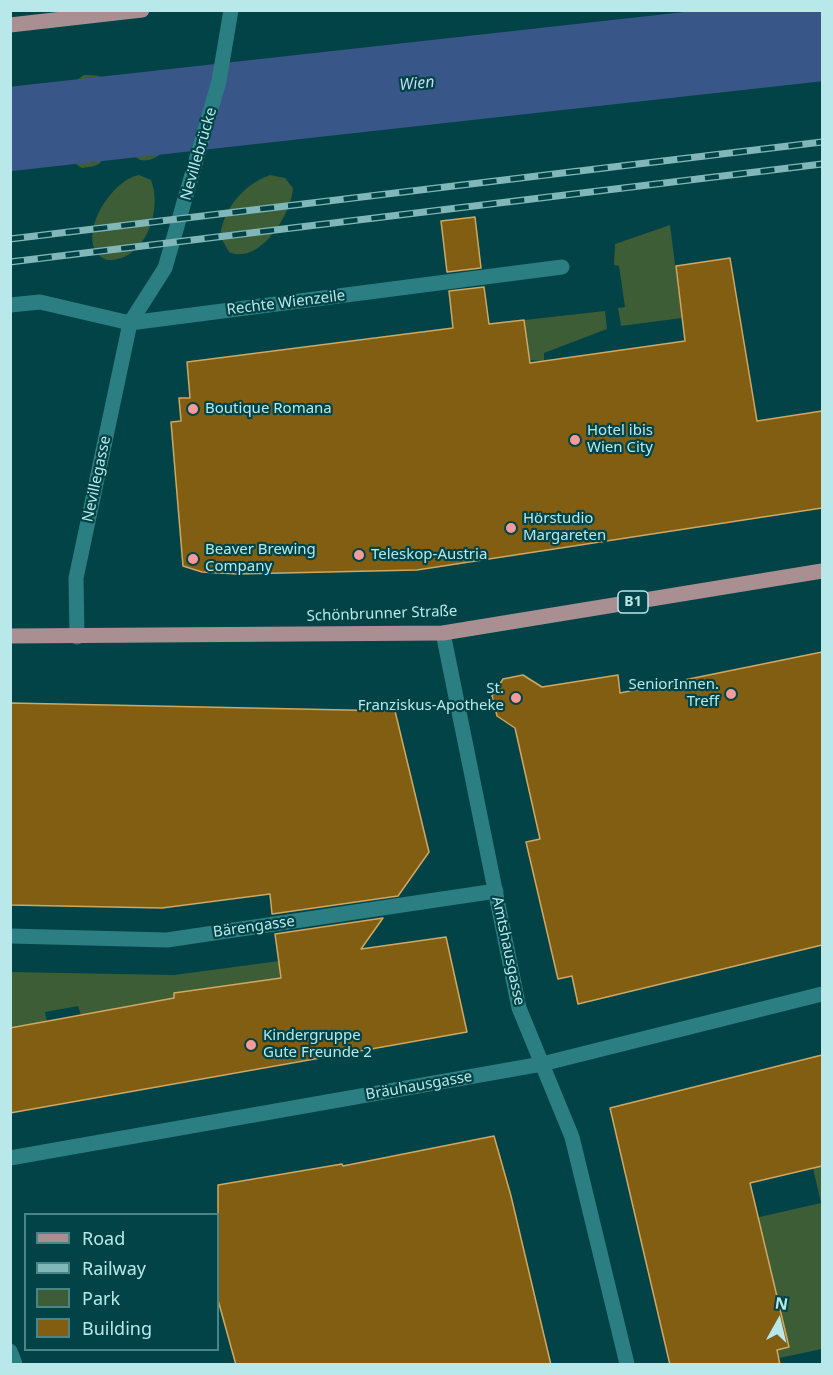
<!DOCTYPE html>
<meta charset="utf-8">
<style>
body{margin:0}
#map{position:relative;width:833px;height:1375px;overflow:hidden;background:#014346;font-family:"Noto Sans",sans-serif}
canvas{display:block}
.frame{position:absolute;inset:0;border:12px solid #b8e8ea;pointer-events:none}
.legend{position:absolute;left:24px;top:1213px;width:195px;height:138px;box-sizing:border-box;background:#014346;border:2px solid #4a8588;margin:0;padding:8px 10px;list-style:none;font-size:18px;color:#b8e8ea}
.legend li{display:flex;align-items:center;gap:12px;height:30px}
.legend b{width:30px;border:2px solid #4a8588}
.north{position:absolute;left:749px;top:1291px;width:60px;height:60px;-webkit-text-stroke:4px #014346;paint-order:stroke;rotate:8deg;font-size:16px;font-weight:700;line-height:24px;text-align:center;color:#b8e8ea}
.north::after{content:'';display:block;margin:auto;width:21px;height:27px;background:#b8e8ea;clip-path:polygon(50% 0,100% 100%,50% 72%,0 100%)}
</style>
<div id="map">
<canvas width="833" height="1375"></canvas>
<div class="frame"></div>
<ul class="legend">
<li><b style="height:8px;background:#a98f91"></b>Road</li>
<li><b style="height:8px;background:#82b7ba"></b>Railway</li>
<li><b style="height:16px;background:#3c5d35"></b>Park</li>
<li><b style="height:16px;background:#825e13"></b>Building</li>
</ul>
<div class="north">N</div>
</div>
<script>
const c = document.querySelector('canvas').getContext('2d');
c.lineJoin = 'round';
function fillPath(path, color) {
  c.fillStyle = color;
  c.fill(path, 'evenodd');
}
function strokePath(path, color, width, dash) {
  c.strokeStyle = color;
  c.lineWidth = width;
  c.lineCap = dash ? 'butt' : 'round';
  c.setLineDash(dash || []);
  c.stroke(path);
}
function label(font, color, halo, rows, align = 'center') {
  c.font = font + ' "Noto Sans",sans-serif';
  c.lineWidth = 4.5;
  c.setLineDash([]);
  c.textBaseline = 'middle';
  c.strokeStyle = halo;
  c.fillStyle = color;
  for (const [text, x, y, turn = 0] of rows) {
    c.save();
    c.translate(x, y);
    c.rotate((+turn || 0) * Math.PI / 180);
    c.textAlign = isNaN(turn) ? turn : align;
    if (halo) c.strokeText(text, 0, 0);
    c.fillText(text, 0, 0);
    c.restore();
  }
}
const green = new Path2D(`
 M172 72C231 93 142 200 130 145 124 119 143 74 172 72Z
 M84 75C89 75 95 75 99 76 123 86 115 148 100 163 95 167 88 167 82 168 51 150 55 93 84 75Z
 M139 175 151 180C163 211 145 262 107 260 71 245 109 180 139 175Z
 M270 175 285 178 293 188C292 214 259 266 229 252L220 236C224 208 243 185 270 175Z
 M670 225 682 318 621 326 618 308 625 307 619 266 614 265 615 244Z
 M605 311 607 329 544 353V361L529 360 524 320Z
 M279 961 281 978 175 993 174 998 81 1015 78 1006 45 1012 47 1022 11 1028V972L174 975Z
 M822 1165V1349L779 1358 777 1350 789 1346 780 1309 757 1265 769 1261 764 1238 751 1241 746 1220 821 1203 813 1168Z`);
const river = new Path2D(`
 M10 129 822 39`);
const building = new Path2D(`
 M475 217 481 268 447 272 441 221Z
 M730 258 757 421 822 411V508L417 570 238 574 202 572 183 566 171 422 181 421 179 398H190L187 362 453 328 449 291 484 287 489 324 524 320 530 363 685 341 676 266Z
 M822 652V945L578 1004 572 976 558 979 526 842 540 839 515 728 497 716 492 696 503 679 523 675 542 687 618 675 620 693Z
 M10 703 395 711 429 852 398 896 272 914 270 894 162 908 10 905Z
 M383 918 361 949 446 937 467 1032 10 1113V1028L174 998V993L281 978 275 934Z
 M822 1055V1166L750 1183 789 1347 777 1350 780 1365H670L610 1108Z
 M494 1136 511 1196 551 1365H236L218 1300V1185L342 1164 343 1166Z`);
const service = new Path2D(`
 M130 323 562 267`);
const pedestrian = new Path2D(`
 M10 305 40 302 130 323 165 268 219 81 231 10`);
const minor = new Path2D(`
 M443 633 519 1008 572 1137 627 1364
 M77 637 76 578 130 323
 M10 936 167 940 496 891
 M10 1158 542 1064 822 994
 M10 1351 15 1364`);
const primary = new Path2D(`
 M10 25 142 10
 M10 636 443 633 822 571`);
const rail = new Path2D(`
 M10 239 822 142
 M10 262 822 164`);
const markers = [
 [193,409,6,"#f59b9a"],
 [575,440,6,"#f59b9a"],
 [511,528,6,"#f59b9a"],
 [359,555,6,"#f59b9a"],
 [193,559,6,"#f59b9a"],
 [731,694,6,"#f59b9a"],
 [516,698,6,"#f59b9a"],
 [251,1045,6,"#f59b9a"]
];
const shields = [
 [633,602,30]
];
const shieldNames = [
 ["B1",633,602]
];
const streetNames = [
 ["Nevillebrücke",199,154,-74],
 ["Rechte Wienzeile",286,303,-7],
 ["Nevillegasse",97,479,-78],
 ["Schönbrunner Straße",382,614,-2],
 ["Bärengasse",254,927,-8],
 ["Amtshausgasse",508,951,78],
 ["Bräuhausgasse",419,1086,-10]
];
const poiNames = [
 ["Boutique Romana",205,409],
 ["Hotel ibis",587,431],
 ["Wien City",587,448],
 ["Hörstudio",523,519],
 ["Margareten",523,536],
 ["Beaver Brewing",205,550],
 ["Company",205,567],
 ["Teleskop-Austria",371,555],
 ["SeniorInnen.",719,685,"right"],
 ["Treff",719,702,"right"],
 ["St.",504,689,"right"],
 ["Franziskus-Apotheke",504,706,"right"],
 ["Kindergruppe",263,1036],
 ["Gute Freunde 2",263,1053]
];
const waterNames = [
 ["Wien",417,84,-6]
];
fillPath(green, '#3c5d35');
strokePath(river, '#395688', 84);
fillPath(building, '#825e13');
strokePath(building, '#cfa864', 1.5);
strokePath(service, '#2b7e82', 15);
strokePath(pedestrian, '#2b7e82', 15);
strokePath(minor, '#2b7e82', 15);
strokePath(primary, '#a98f91', 15);
strokePath(rail, '#82b7ba', 7);
strokePath(rail, '#014346', 4.5, [14]);
for (const [x, y, r, color] of markers) {
  const dot = new Path2D();
  dot.arc(x, y, r, 0, 2 * Math.PI);
  c.fillStyle = color;
  c.fill(dot);
  strokePath(dot, '#014346', 2);
}
for (const [x, y, w] of shields) {
  const box = new Path2D();
  box.roundRect(x - w / 2, y - 11, w, 22, 4.5);
  c.fillStyle = '#014346';
  c.fill(box);
  strokePath(box, '#b8e8ea', 1.5);
}
label('bold 14px', '#b8e8ea', null, shieldNames);
label('15px', '#b8e8ea', '#014346', streetNames);
label('15px', '#b8e8ea', '#014346', poiNames, 'left');
label('italic 16px', '#c6d9f8', '#014346', waterNames);
</script>
